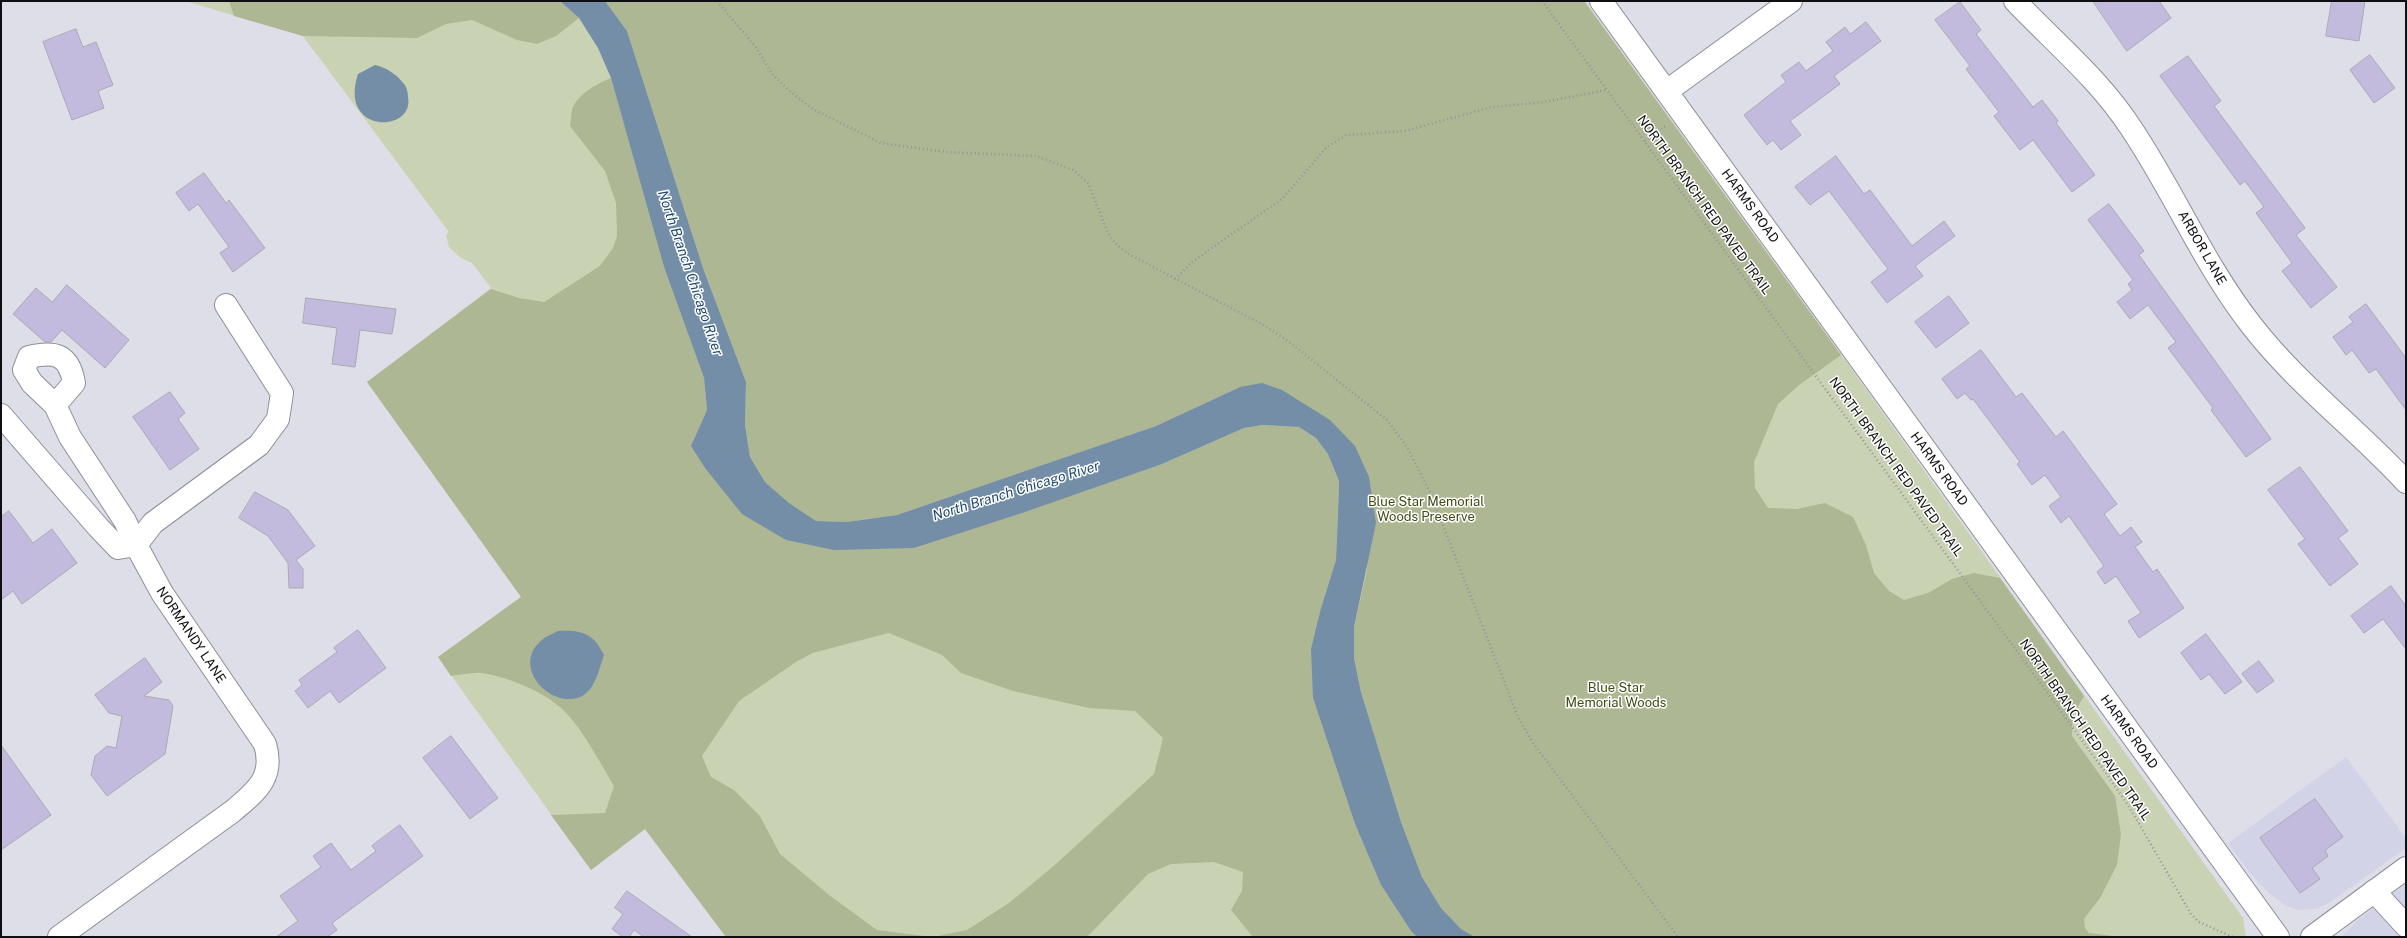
<!DOCTYPE html>
<style>
body{margin:0}
#map{position:relative;width:2407px;height:938px;overflow:hidden;background:#dedee9;font-family:"Public Sans",sans-serif}
canvas{display:block}
.frame{position:absolute;inset:0;border:2px solid #0f0f13;pointer-events:none}
</style>
<div id="map">
<canvas width="2407" height="938"></canvas>
<div class="frame"></div>
</div>
<script>
const c = document.querySelector('canvas').getContext('2d');
c.lineJoin = 'round';
function fillPath(path, color) {
  c.fillStyle = color;
  c.fill(path, 'evenodd');
}
function strokePath(path, color, width, dash) {
  c.strokeStyle = color;
  c.lineWidth = width;
  c.lineCap = dash ? 'butt' : 'round';
  c.setLineDash(dash || []);
  c.stroke(path);
}
function label(font, color, halo, rows, align = 'center') {
  c.font = font + ' "Public Sans",sans-serif';
  c.lineWidth = 3;
  c.setLineDash([]);
  c.textBaseline = 'middle';
  c.strokeStyle = halo;
  c.fillStyle = color;
  for (const [text, x, y, turn = 0] of rows) {
    c.save();
    c.translate(x, y);
    c.rotate((+turn || 0) * Math.PI / 180);
    c.textAlign = isNaN(turn) ? turn : align;
    if (halo) c.strokeText(text, 0, 0);
    c.fillText(text, 0, 0);
    c.restore();
  }
}
const built = new Path2D(`
 M2346 757 2406 838V848L2329 903 2316 909 2300 910 2286 906 2270 894 2249 872 2228 843Z
 M2406 883V937H2341L2358 920Z`);
const green = new Path2D(`
 M185 1H1585L1848 364 2243 918 2246 937H726L645 829 591 870 438 657 521 597 367 382 491 288 472 263 461 258 449 247 446 235 449 232 303 36ZM648 503 889 633 813 653 796 662Z`);
const forest = new Path2D(`
 M229 1H560L579 18 556 36 537 44 517 40 472 20 446 24 417 38 303 36 234 16Z
 M605 1H1584L1841 355 1799 385 1778 404 1754 462 1755 488 1768 508 1797 509 1825 503 1853 517 1866 545 1874 573 1889 591 1904 600 1928 593 1952 579 1974 573 2000 578 2084 696 2073 715 2072 736 2115 796 2121 834 2117 865 2100 898 2084 919 2085 928 2089 933 2121 937H1475L1461 929 1441 908 1422 877 1401 822 1361 692 1354 658V627L1367 570 1355 446 1240 387 1156 426 897 515 847 522 816 521 789 503 765 482 750 457 745 425 746 382 704 271 627 31Z
 M611 78 664 267 704 378 707 410 695 437 786 540 1162 464 1244 428 1263 425 1299 427 1316 438 1328 454 1339 481 1336 560 1321 608 1313 698 1355 824 1381 885 1411 931 1417 937H1253L1231 910 1242 891 1243 872 1214 862 1171 864 1148 874 1087 937H726L645 829 591 870 551 815 605 813 614 786C600 763 587 737 569 716 549 693 511 678 482 673 472 672 461 675 451 676L438 657 521 597 367 382 491 289 519 298 544 302 600 266 613 248 617 236 616 203 605 171 570 126C571 121 571 115 572 110 576 95 598 83 611 78ZM889 633 942 655 961 673 1013 691 1089 708 1135 711 1163 738 1154 774 1056 864 1009 903 967 930 933 937 877 930 829 895 780 854 760 816 734 790 711 777 702 756 739 701 796 662 813 653Z`);
const water = new Path2D(`
 M560 1H605L627 31 704 271 746 382 745 425 750 457 765 482 789 503 816 521 847 522 897 515 1156 426 1240 387 1262 383 1282 390 1330 420 1355 446 1369 477 1376 523 1354 627V658L1361 692 1401 822 1422 877 1441 908 1461 929 1475 937H1417L1411 931 1381 885 1355 824 1313 698 1311 649 1321 608 1336 560 1338 512 1339 481 1328 454 1316 438 1299 427 1263 425 1244 428 1162 464 1022 513 914 548 834 550 786 540 742 514 705 468 691 446 707 410 704 378 664 267 611 78 598 48 579 18Z
 M375 65C388 68 397 75 405 85 407 89 408 93 408 97 415 133 338 135 358 74Z
 M558 631C582 630 593 633 604 655 599 669 595 691 580 697 550 709 510 666 542 640 546 636 553 634 558 631Z`);
const building = new Path2D(`
 M2093 1H2159L2171 18 2127 51Z
 M2332 1H2365L2359 41 2326 36Z
 M1960 2 1981 30 1976 34 2033 107 2042 100 2058 121 2056 123 2095 175 2072 192 2033 140 2020 150 1994 116 1999 112 1966 69 1970 66 1935 20Z
 M1866 22 1881 41 1834 76 1840 84 1790 121 1801 135 1781 150 1773 140 1767 145 1744 115 1786 82 1781 75 1799 62 1806 71 1833 51 1826 42 1845 27 1850 34Z
 M76 29 83 47 96 42 113 85 98 91 104 108 72 120 43 42Z
 M2370 55 2395 88 2374 103 2350 70Z
 M2188 56 2221 101 2214 106 2305 228 2296 235 2337 287 2311 308 2282 271 2292 263 2256 213 2264 207 2245 181 2240 185 2160 76Z
 M1836 156 1864 194 1870 190 1912 246 1944 221 1955 236 1915 266 1923 276 1887 303 1871 282 1888 269 1829 191 1810 205 1795 187Z
 M204 173 226 203 229 200 265 248 233 272 220 253 229 247 198 204 189 211 176 193Z
 M2109 204 2144 251 2139 255 2271 439 2246 457 2211 410 2213 408 2168 348 2176 342 2148 305 2130 319 2117 302 2132 290 2128 284 2133 280 2088 220Z
 M67 285 129 340 105 368 62 330 51 342H45L13 314 36 288 52 302Z
 M1949 296 1969 323 1936 348 1915 322Z
 M306 298 396 309 392 334 360 330 355 367 332 364 337 328 303 323Z
 M2366 304 2406 358V410L2376 369 2369 373 2352 350 2346 355 2333 337 2353 322 2349 317Z
 M1981 350 2016 397 2022 393 2056 437 2063 431 2117 504 2104 514 2120 536 2131 527 2142 542 2135 547 2153 572 2157 569 2184 608 2139 638 2128 621 2141 613 2116 576 2105 584 2097 572 2104 566 2069 516 2061 523 2049 506 2061 497 2045 475 2032 485 2017 464 2020 462 1973 399 1971 400 1965 393 1957 399 1942 379Z
 M170 392 185 413 178 419 199 449 170 470 133 417Z
 M2300 467 2348 531 2338 538 2358 564 2330 586 2298 544 2305 539 2268 490Z
 M255 492 288 510 315 546 296 560 303 569V588H289L288 563 268 536 239 518Z
 M9 511 33 543 52 529 77 563 22 604 13 591 1 600V517Z
 M2391 586 2406 606V649L2383 619 2364 633 2351 616Z
 M358 630 386 668 339 703 330 691 308 708 295 691 302 685 299 680 337 652 334 648Z
 M2206 634 2242 682 2225 694 2209 674 2201 680 2181 653Z
 M145 658 162 682 144 696 169 700 173 706 165 754 107 796 91 775 95 756 107 746 116 748 122 716 109 713 95 695Z
 M2259 661 2274 681 2257 693 2242 674Z
 M451 736 498 798 470 819 423 758Z
 M1 745 51 815 1 850Z
 M2315 799 2343 837 2325 850 2328 856 2312 868 2320 879 2300 893 2260 838Z
 M400 825 423 856 332 923 337 930 327 937H276L298 921 280 896 321 867 313 856 331 843 351 870 376 851 372 846Z
 M627 891 692 937H644L634 930 629 937H623L612 929 623 914 615 908Z`);
const path = new Path2D(`
 M717 1 755 46 773 75 790 91 811 108 881 143 946 152 1036 156 1073 170 1088 183 1108 233 1115 243 1127 253 1267 327 1288 341 1387 420 1407 447 1430 492 1518 717 1533 743 1678 937
 M1542 1 2108 776 2130 808 2191 914 2199 922 2233 937
 M1645 141 1667 125
 M1175 279 1192 262 1282 199 1326 148 1346 135 1405 131 1492 107 1544 102 1607 90`);
const minor = new Path2D(`
 M2015 1C2055 43 2099 79 2131 128 2174 192 2204 265 2252 326 2297 384 2356 428 2406 482
 M1667 91 1791 1
 M1 415 98 527 118 548 136 545 125 521 70 437 55 405 32 383 24 370 29 357C55 351 69 354 74 383L55 405
 M2374 891 2406 926
 M59 937 233 811C256 791 275 778 265 744L162 593 136 545 153 523 259 445 278 419 282 393 226 305`);
const major = new Path2D(`
 M1601 1 2278 937
 M2312 937 2406 868`);
const streetNames = [
 ["NORTH BRANCH RED PAVED TRAIL",1704,205,54],
 ["HARMS ROAD",1750,206,54],
 ["ARBOR LANE",2202,248,60],
 ["NORTH BRANCH RED PAVED TRAIL",1896,467,54],
 ["HARMS ROAD",1939,469,54],
 ["NORMANDY LANE",191,635,56],
 ["NORTH BRANCH RED PAVED TRAIL",2085,730,55],
 ["HARMS ROAD",2129,732,54]
];
const parkNames = [
 ["Blue Star Memorial",1426,502],
 ["Woods Preserve",1426,517],
 ["Blue Star",1616,688],
 ["Memorial Woods",1616,703]
];
const waterNames = [
 ["North Branch Chicago River",690,273,71],
 ["North Branch Chicago River",1016,491,-17]
];
fillPath(built, '#d2d3e6');
fillPath(green, '#cad2b4');
fillPath(forest, '#adb793');
fillPath(water, '#748ea8');
fillPath(building, '#c3bbde');
strokePath(building, '#aaa8b2', 1);
strokePath(minor, '#8d8e98', 24);
strokePath(major, '#8d8e98', 24);
strokePath(path, '#94949d', 2.5, [1, 3]);
strokePath(minor, '#fff', 22);
strokePath(major, '#fff', 22);
label('13px', '#0f0f13', '#fff', streetNames);
label('13px', '#3f4a11', '#fff', parkNames);
label('italic 14px', '#1f486f', '#fff', waterNames);
</script>
